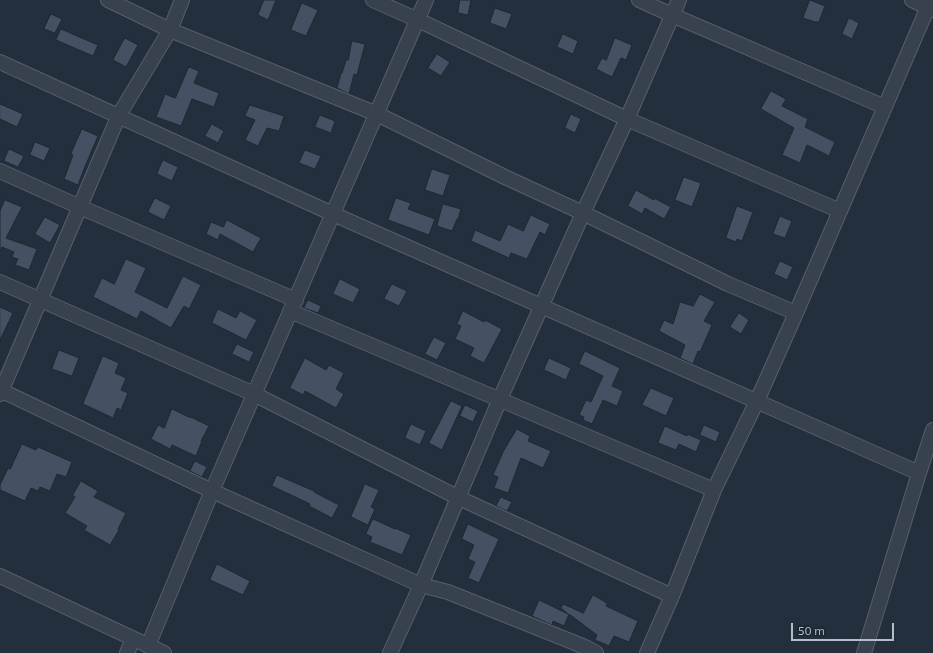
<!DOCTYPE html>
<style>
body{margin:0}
#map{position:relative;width:933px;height:653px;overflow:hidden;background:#242f3e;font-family:"Exo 2",sans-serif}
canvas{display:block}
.scale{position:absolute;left:791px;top:623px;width:103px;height:18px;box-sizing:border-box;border:2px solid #b4bcc9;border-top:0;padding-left:5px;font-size:12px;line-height:14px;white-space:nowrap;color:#b4bcc9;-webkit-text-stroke:3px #1d2633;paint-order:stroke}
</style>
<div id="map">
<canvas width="933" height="653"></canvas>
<div class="scale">50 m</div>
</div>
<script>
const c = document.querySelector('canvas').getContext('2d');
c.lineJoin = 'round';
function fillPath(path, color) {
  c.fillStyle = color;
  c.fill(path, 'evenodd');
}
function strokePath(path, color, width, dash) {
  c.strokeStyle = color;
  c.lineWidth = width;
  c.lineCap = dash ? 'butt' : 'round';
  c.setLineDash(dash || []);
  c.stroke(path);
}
const building = new Path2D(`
 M264 0H276L268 20 258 15Z
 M460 0H471L468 15 458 13Z
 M810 0 825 6 819 22H815L803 18Z
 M302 3 318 10 306 36 291 30Z
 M495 8 512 14 506 29 490 23Z
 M51 14 62 19 55 33 44 29Z
 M849 18 859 23 852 39 842 34Z
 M61 29 98 45 93 56 56 40Z
 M563 34 578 41 573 54 557 47Z
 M125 38 138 45 126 67 113 60Z
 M615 38 632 45 626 60 621 58 612 77 596 69 602 58 606 60Z
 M352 41 365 44 357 75 354 74 349 94 337 88 341 73H342L346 60H348Z
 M437 54 450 62 441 76 428 68Z
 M189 67 199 71 194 83 219 93 214 107 192 99 181 126 156 117 165 94 175 98Z
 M771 91 786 99 782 106 808 119 805 127 835 142 829 156 807 145 800 163 782 155 794 128 761 109Z
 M0 104 23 114 17 127 0 119Z
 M250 105 284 116 279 131 267 128 258 146 245 140 255 120 245 116Z
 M571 114 581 119 575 133 565 128Z
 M320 115 335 121 331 133 315 127Z
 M212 124 224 131 218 143 205 136Z
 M82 129 98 136 84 169 78 185 64 179 73 155 71 154Z
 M35 142 50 148 44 161 30 155Z
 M9 149 24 156 18 167 4 161Z
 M305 150 321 156 315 169 299 163Z
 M163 160 178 167 172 181 157 174Z
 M432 169 450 175 443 196 425 190Z
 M684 177 701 183 692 207 675 200Z
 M636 190 654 200V198L671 207 664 219 645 208 642 214 628 206Z
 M155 198 171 206 164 220 148 212Z
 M396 198 411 203 408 209 435 219 429 235 388 220Z
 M5 200 22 207 6 238 37 249 29 270 15 265 18 259 12 257 14 252 2 247 0 251V211Z
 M443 204 461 209 458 219H457L452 231 437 226Z
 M737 206 753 212 742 241 737 239 736 242 726 238Z
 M531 215 550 224 545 235 540 232 527 259 511 253 509 258 471 241 475 230 500 241 508 224 523 231Z
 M780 216 792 221 785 238 773 234Z
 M45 217 60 225 50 243 35 234Z
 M227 220 261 238 253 252 220 234 218 240 206 234 211 222 223 227Z
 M126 259 146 268 135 292 167 308 183 276 201 285 189 309 184 306 171 328 141 311 137 319 93 297 102 278 114 284Z
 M780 261 793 267 787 280 774 274Z
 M340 279 360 289 353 303 333 294Z
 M392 284 407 291 399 306 384 299Z
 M700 294 715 302 704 321 712 325 700 352 698 351 693 364 680 358 685 345 659 331 664 320 673 324 680 302 693 306Z
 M308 300 321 306 318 313 304 308Z
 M0 307 13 313 0 340Z
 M218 309 236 318 240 311 257 320 246 340 212 323Z
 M463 311 484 322 485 320 502 329 484 363 470 356 474 348 455 339 461 326 457 324Z
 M739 313 749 320 741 334 730 327Z
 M434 337 446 343 437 360 425 354Z
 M237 344 254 352 249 362 232 354Z
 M59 350 79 358 72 376 52 369Z
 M585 351 620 368 612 386 623 391 617 406 603 400 592 424 583 420 584 417 579 415 586 400 591 402 603 376 579 364Z
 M103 356 119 363 115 373 126 378 121 390 128 393 121 410 117 408 113 418 83 404Z
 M305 358 326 370 329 365 344 373 336 389 344 394 336 408 305 391 303 395 290 388Z
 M549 358 571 368 566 380 544 370Z
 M651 388 674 398 666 416 642 405Z
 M451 401 462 406 442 450 429 443Z
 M465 405 478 411 473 422 460 416Z
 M172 409 191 418V417L209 426 201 441H202L196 456 172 445 170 449 151 439 158 425 164 428Z
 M411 424 426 431 420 445 405 438Z
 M704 425 720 432 716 442 700 435Z
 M665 426 687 436V434L701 440 696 452 679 444 676 450 658 443Z
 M517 429 530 436 528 441 551 451 543 468 521 458 508 493 494 488 498 477 493 475 503 452Z
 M22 444 36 450 38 447 72 462 66 477 57 474 50 491 40 487 38 491 31 488 25 501 0 490V485L8 468 10 469Z
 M195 461 207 467 202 477 190 471Z
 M277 475 314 491V492L339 505 332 518 309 506 310 504 272 486Z
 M81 481 98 491 94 497 126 513 118 529 119 530 110 545 84 530 87 526 65 513 75 497 73 495Z
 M365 484 379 490 371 507 375 509 368 525 351 517Z
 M501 497 512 502 507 511 496 506Z
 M373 519 395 529V528L411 535 402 555 370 542 372 537 366 534Z
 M468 524 499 539 479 583 468 578 475 562 468 559 474 545 462 539Z
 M217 564 250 581 243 595 210 580Z
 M593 595 607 603 606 606 638 621 629 642 614 636 609 646 595 640 597 635 569 614 564 626 553 621 552 625 532 616 539 600 568 614 561 608 563 604 583 613Z`);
const minor = new Path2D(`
 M108 0 170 30 377 114 507 178 583 213 728 284 796 313
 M373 0 418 20 627 119 840 211
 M639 0 672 15 885 107
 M912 0 933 10
 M0 62 333 214 919 473 864 653
 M0 171 80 207 296 300
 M0 282 254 394 459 498 672 596
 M290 311 714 490
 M0 390 212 491 421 585 448 592 585 647 596 653
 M0 394 119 115 170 30 182 0
 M919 473 933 430
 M0 576 164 653
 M148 646 212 491 426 0
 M127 653 133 639
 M390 653 421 585 500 399 583 213 627 119 679 0
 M647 653 672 596 714 490 757 401 796 313 931 0`);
fillPath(building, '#455162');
strokePath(building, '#1f2835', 1);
strokePath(minor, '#565f6c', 16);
strokePath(minor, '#38414e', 14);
</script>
